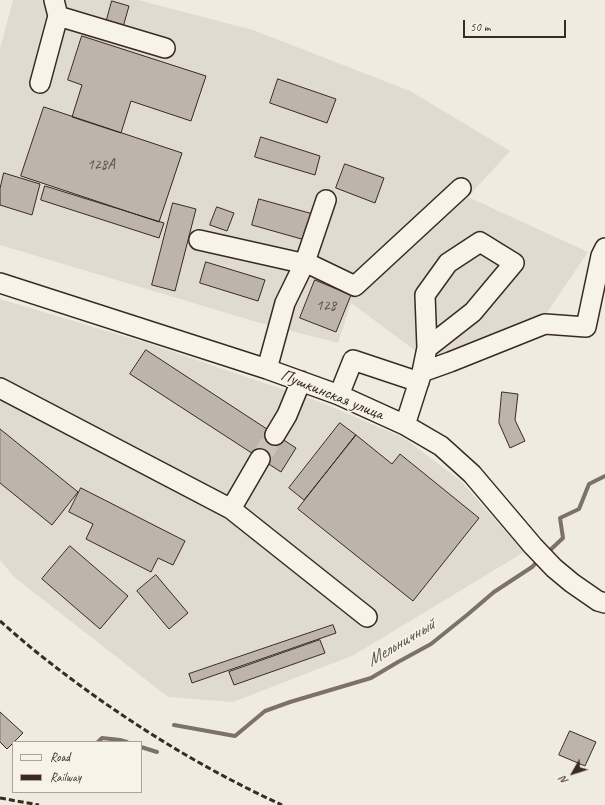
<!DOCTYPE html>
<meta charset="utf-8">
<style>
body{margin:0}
#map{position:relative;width:605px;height:805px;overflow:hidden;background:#efebe0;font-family:Caveat,sans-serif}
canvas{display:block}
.legend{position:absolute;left:12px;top:741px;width:130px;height:52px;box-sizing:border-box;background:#f7f3e8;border:1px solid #aca397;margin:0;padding:5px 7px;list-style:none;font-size:12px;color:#3b2a1e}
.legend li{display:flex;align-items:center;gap:8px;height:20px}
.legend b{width:20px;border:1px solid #aca397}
.north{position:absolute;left:553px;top:753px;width:40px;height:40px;-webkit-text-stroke:3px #f7f3e8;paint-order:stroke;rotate:231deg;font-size:11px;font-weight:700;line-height:16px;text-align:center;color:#3b2a1e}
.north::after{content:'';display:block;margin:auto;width:14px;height:18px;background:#3b2a1e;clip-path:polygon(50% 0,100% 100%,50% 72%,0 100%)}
.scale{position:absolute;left:463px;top:20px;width:103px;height:18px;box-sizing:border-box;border:2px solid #3b2a1e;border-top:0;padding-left:5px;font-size:12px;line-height:14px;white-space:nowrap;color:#3b2a1e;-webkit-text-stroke:3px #f7f3e8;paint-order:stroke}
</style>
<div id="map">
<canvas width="605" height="805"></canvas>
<ul class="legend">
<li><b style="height:5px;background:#f7f3e8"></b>Road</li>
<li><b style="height:5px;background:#3b2a1e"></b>Railway</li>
</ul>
<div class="north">N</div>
<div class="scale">50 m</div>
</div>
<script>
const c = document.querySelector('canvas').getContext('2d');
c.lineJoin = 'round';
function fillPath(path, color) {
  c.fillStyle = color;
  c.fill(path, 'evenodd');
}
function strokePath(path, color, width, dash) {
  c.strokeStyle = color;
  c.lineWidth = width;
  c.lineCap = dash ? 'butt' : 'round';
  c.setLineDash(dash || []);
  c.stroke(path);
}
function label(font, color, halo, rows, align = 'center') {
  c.font = font + ' Caveat,sans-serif';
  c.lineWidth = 3;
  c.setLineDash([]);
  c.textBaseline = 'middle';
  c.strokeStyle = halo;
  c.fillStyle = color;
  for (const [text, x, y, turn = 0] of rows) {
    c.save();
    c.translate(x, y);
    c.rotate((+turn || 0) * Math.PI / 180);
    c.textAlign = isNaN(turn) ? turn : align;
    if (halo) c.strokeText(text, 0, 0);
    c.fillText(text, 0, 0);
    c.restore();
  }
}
const built = new Path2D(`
 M13 0H138L253 30 410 91 510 151 468 197 588 252 546 314 449 358 417 352 351 303 338 343 260 323 0 245V49Z
 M0 299 147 343 320 402 404 438 460 480 524 552 354 655 233 702 168 697 14 577 0 560Z`);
const stream = new Path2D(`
 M547 553 563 538 560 518 579 509 589 484 605 476
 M174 725 235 736 265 711 290 702 371 678 398 662 431 644 467 615 494 592 532 567 539 560
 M98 742 102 738 120 740 127 742
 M141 747 157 752`);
const building = new Path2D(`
 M112 1 129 6 123 27 106 23Z
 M82 36 206 76 191 121 131 101 121 133 72 117 82 85 68 80Z
 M278 79 336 99 327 123 270 103Z
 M44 107 182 153 159 222 21 176Z
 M261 137 320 156 315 175 255 157Z
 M345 164 384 178 375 203 336 188Z
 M4 173 40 184 32 215 0 205V189Z
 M45 186 164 223 159 238 41 200Z
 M259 199 313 214 305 240 252 225Z
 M173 203 196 209 175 291 152 285Z
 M217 207 234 213 227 231 210 225Z
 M206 262 265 280 258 301 200 283Z
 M315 280 351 295 336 332 300 318Z
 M146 350 296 448 281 472 130 374Z
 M502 392 518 394 515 420 525 441 510 448 499 423Z
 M340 423 356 435 304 500 289 488Z
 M0 429 78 492 52 525 0 483Z
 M356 435 392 464 400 454 479 518 413 601 298 509Z
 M81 488 185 541 173 565 158 558 151 572 86 539 93 524 69 512Z
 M70 546 128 596 100 629 42 579Z
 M156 575 188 613 169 629 137 591Z
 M333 625 336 633 192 683 189 674Z
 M320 640 325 653 234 685 229 672Z
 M0 712 23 733 14 742H13V743L7 749 0 742Z
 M570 731 596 742 585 766 559 755Z`);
const minorTunnel = new Path2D(`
 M260 459 275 435`);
const minor = new Path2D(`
 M58 16 165 48
 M40 83 58 16 54 0
 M199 240 297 262H305L355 286 461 188
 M0 283 267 369 339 395 405 425 441 446 472 474 533 546 554 568 572 583 598 601 605 603
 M267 369 285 303 305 262 326 200
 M422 372 427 348 425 295 448 263 480 242 514 263 473 312 427 348
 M0 388 231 509 367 617
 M339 395 353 360 419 382
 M405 425 422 372 450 362 545 324 586 327 601 256 605 248
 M275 435 287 415 301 381
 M231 509 260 459`);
const rail = new Path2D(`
 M0 621C16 635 32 649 49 662 121 718 199 767 282 805
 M0 798 39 805`);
const numberNames = [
 ["128А",101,165],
 ["128",326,306]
];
const streetNames = [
 ["Пушкинская улица",332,395,22]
];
const waterNames = [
 ["Мельничный",401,643,-31]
];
fillPath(built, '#e0dbd0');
strokePath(stream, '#7e7266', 4);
fillPath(building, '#bdb5aa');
strokePath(building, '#3b2a1e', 1);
strokePath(minorTunnel, '#cbc4b9', 19, [19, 10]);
strokePath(minor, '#3b2a1e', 22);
strokePath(minor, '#f7f3e8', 19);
strokePath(rail, '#3b2a1e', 3, [6, 3]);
label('15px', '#5c4d41', null, numberNames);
label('17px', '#3b2a1e', '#f7f3e8', streetNames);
label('italic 18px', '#625448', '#f7f3e8', waterNames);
</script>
